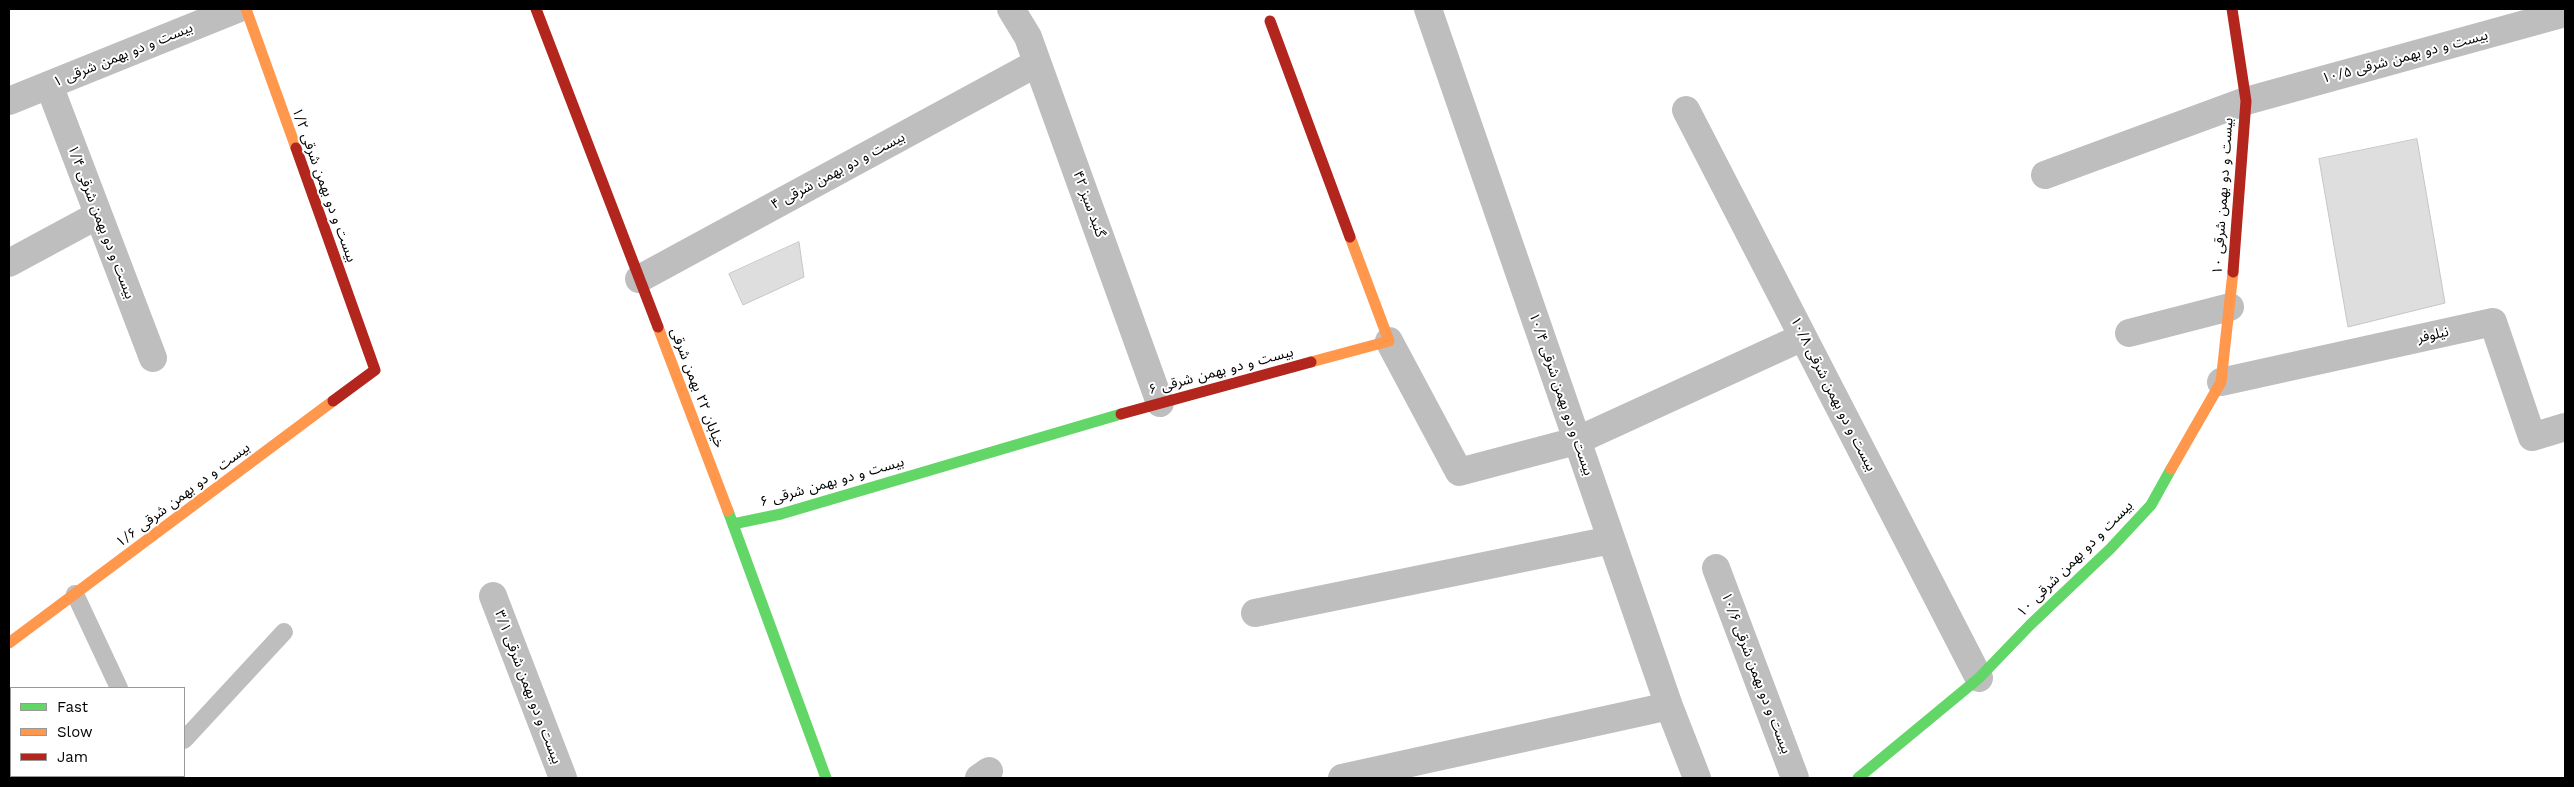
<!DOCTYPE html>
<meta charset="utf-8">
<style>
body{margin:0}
#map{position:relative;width:2574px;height:787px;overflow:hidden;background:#fff;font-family:"Work Sans",sans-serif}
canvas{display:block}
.frame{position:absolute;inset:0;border:10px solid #000;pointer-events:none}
.legend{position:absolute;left:10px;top:687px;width:175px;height:90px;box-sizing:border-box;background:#fff;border:1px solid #999;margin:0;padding:6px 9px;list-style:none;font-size:15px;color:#000}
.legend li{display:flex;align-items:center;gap:10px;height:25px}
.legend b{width:25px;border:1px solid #999}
</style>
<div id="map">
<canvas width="2574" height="787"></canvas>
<div class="frame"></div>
<ul class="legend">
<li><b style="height:6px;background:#63d668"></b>Fast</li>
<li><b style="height:6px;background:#ff974d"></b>Slow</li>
<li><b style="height:6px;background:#b3261e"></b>Jam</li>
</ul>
</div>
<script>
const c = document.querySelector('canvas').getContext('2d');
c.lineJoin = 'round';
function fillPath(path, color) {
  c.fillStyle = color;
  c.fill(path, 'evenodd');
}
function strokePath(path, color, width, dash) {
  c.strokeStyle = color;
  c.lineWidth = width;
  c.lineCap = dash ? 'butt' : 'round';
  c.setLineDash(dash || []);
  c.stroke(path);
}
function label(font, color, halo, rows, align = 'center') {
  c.font = font + ' "Work Sans","Noto Sans Arabic",sans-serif';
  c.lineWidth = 4;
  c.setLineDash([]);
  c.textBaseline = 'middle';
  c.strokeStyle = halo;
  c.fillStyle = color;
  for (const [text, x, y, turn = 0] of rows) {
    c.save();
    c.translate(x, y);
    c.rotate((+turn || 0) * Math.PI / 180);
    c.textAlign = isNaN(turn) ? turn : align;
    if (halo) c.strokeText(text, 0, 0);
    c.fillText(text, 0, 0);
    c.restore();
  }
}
const building = new Path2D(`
 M2417 139 2445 303 2348 327 2319 159Z
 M799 242 804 277 743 305 729 274Z`);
const lane = new Path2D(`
 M75 594 119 688
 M184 740 284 632
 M161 776 162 778`);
const street = new Path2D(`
 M1011 9 1028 37 1160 403
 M1428 9 1669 706 1697 778
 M49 85 153 358
 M9 101 237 9
 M1686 110 1979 678
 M2045 175 2246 101 2565 13
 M9 263 98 215
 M639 279 1037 63
 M2129 333 2230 307
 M1389 341 1459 472 1576 441 1803 337
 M2221 382 2493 322 2532 437 2565 427
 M1716 568 1795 778
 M493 596 563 778
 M1255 613 1611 540
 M979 778 989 771
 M1342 778 1669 706`);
const fast = new Path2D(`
 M728 511 826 778
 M733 524 781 514 1121 414
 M1858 778 1979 678 2030 625 2110 549 2151 505 2171 469`);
const slow = new Path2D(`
 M246 9 296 148
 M658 327 728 511
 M1311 362 1389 341 1350 237
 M2171 469 2221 382 2233 272
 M9 643 333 401`);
const jam = new Path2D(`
 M536 9 658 327
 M2232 9 2246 101 2233 272
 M1270 21 1350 237
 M296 148 375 370 333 401
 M1121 414 1311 362`);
const streetNames = [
 ["بیست و دو بهمن شرقی ۱",123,55,-22],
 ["بیست و دو بهمن شرقی ۱۰/۵",2405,57,-15],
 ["بیست و دو بهمن شرقی ۴",838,171,-28],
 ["بیست و دو بهمن شرقی ۱/۲",324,185,70],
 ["بیست و دو بهمن شرقی ۱۰",2223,196,-86],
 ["گنبد سبز ۴۲",1089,204,70],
 ["بیست و دو بهمن شرقی ۱/۴",101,222,69],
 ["نیلوفر",2433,335,-13],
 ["بیست و دو بهمن شرقی ۶",1221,371,-15],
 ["خیابان ۲۲ بهمن شرقی",697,388,69],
 ["بیست و دو بهمن شرقی ۱۰/۴",1561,394,71],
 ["بیست و دو بهمن شرقی ۱۰/۸",1833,394,63],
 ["بیست و دو بهمن شرقی ۶",832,482,-16],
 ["بیست و دو بهمن شرقی ۱/۶",183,495,-37],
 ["بیست و دو بهمن شرقی ۱۰",2075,559,-45],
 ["بیست و دو بهمن شرقی ۱۰/۶",1756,673,69],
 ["بیست و دو بهمن شرقی ۳/۱",528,687,69]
];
fillPath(building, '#dedede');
strokePath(building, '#c6c6c6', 1);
strokePath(lane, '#bebebe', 18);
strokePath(street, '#bebebe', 28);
strokePath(fast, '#63d668', 11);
strokePath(slow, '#ff974d', 11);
strokePath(jam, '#b3261e', 11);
label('14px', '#000', '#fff', streetNames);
</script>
